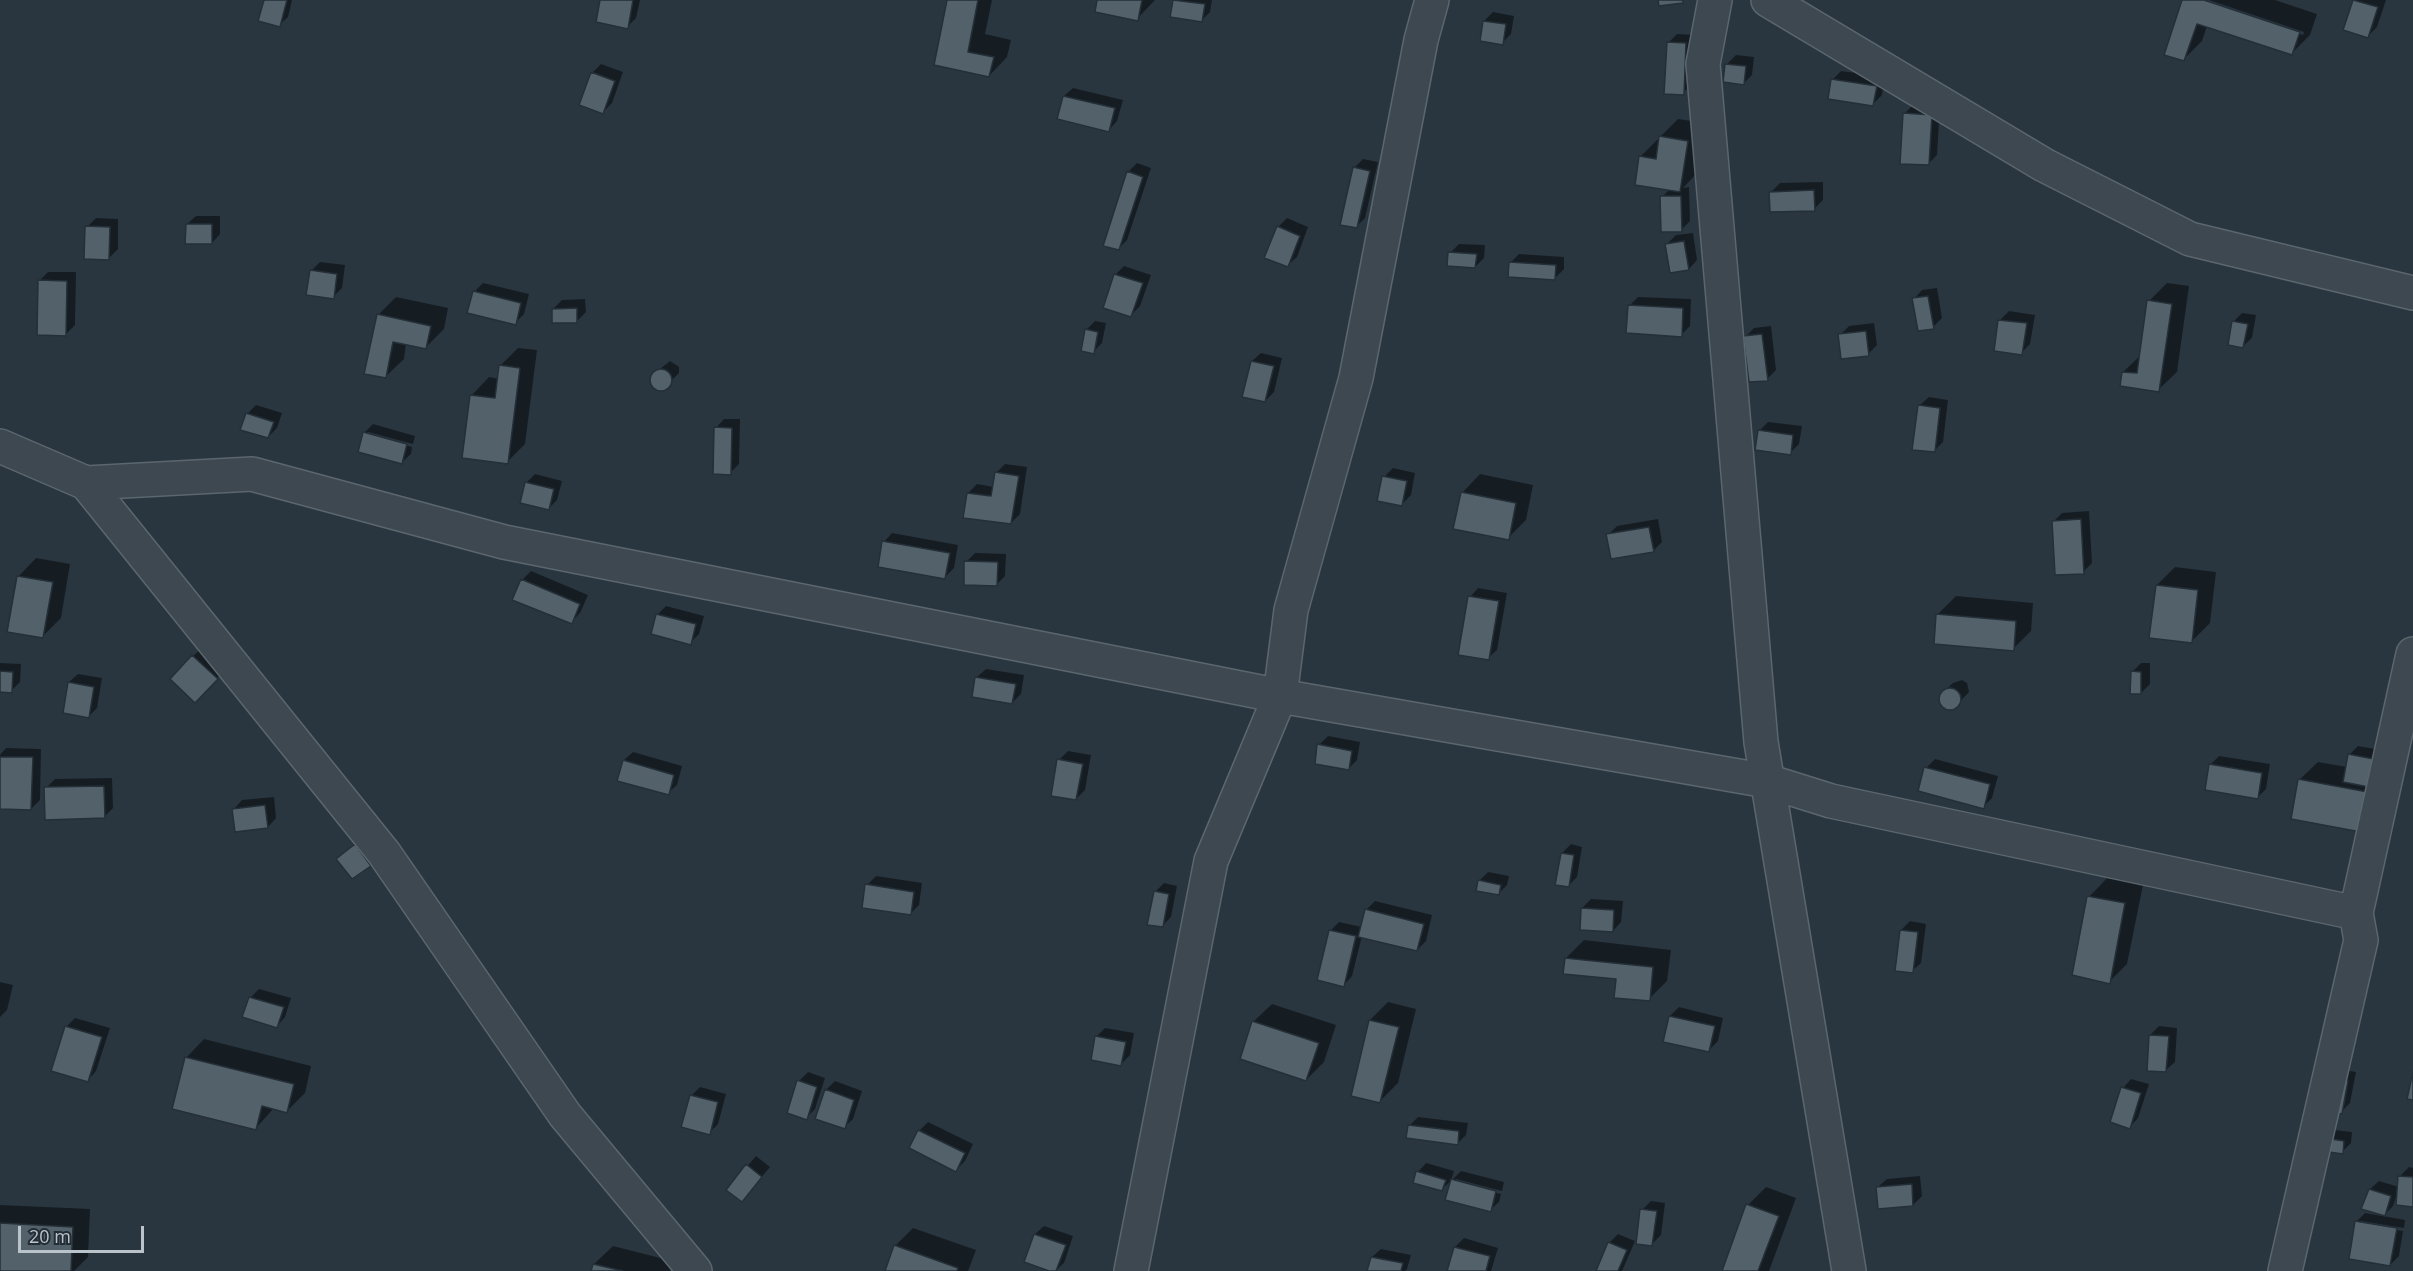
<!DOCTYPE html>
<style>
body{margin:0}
#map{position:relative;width:2413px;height:1271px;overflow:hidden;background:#293640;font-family:"Open Sans",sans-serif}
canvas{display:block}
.scale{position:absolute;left:18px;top:1226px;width:126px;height:27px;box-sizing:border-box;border:3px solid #bac3ca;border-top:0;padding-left:8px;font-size:18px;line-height:21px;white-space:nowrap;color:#bac3ca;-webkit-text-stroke:4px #222d36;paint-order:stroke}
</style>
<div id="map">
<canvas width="2413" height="1271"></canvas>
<div class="scale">20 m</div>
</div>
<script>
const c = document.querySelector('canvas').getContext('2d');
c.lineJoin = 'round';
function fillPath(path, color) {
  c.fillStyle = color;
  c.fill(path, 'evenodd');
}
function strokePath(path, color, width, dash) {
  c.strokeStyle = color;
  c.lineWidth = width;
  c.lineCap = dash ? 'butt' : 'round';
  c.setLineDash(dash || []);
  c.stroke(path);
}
const shadow = new Path2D(`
 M265 0H292L288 17 279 25Z
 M602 0H640L636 18 627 27Z
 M949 0H992L985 34 1011 40 1007 57 989 76 935 64Z
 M1099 0H1155L1137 19Z
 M1175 0H1212L1210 12 1201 21 1172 16Z
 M2183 0H2200L2303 35 2304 32 2209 0H2275L2317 14 2310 35 2292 53 2207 26 2202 41 2184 59Z
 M2354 0H2386L2377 27 2368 36 2345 29Z
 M1493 12 1514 16 1511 34 1502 43 1484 21Z
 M1677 34 1695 35 1692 84 1683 93 1668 43Z
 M1736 55 1754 57 1752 75 1743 84 1727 64Z
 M601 64 623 72 612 103 603 112 592 73Z
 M1841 71 1885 77 1882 95 1873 104 1832 80Z
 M1073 88 1123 100 1117 121 1109 130 1064 96Z
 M1913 105 1940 106 1937 155 1928 164 1904 114Z
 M1678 119 1706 123 1698 172 1683 188 1689 187 1690 221 1681 230 1662 197 1670 189 1640 157Z
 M1363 159 1378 162 1365 218 1356 227 1354 168Z
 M1137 163 1151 168 1127 240 1118 249 1128 172Z
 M1823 182V200L1814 209 1771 192 1780 183Z
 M196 216H220V234L212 243 187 224Z
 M96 218 118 219V249L109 258 87 227Z
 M1287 218 1308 227 1297 257 1288 265 1278 227Z
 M1693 233 1697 260 1689 269 1667 244 1676 235Z
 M1459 244 1485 245 1484 258 1475 267 1450 253Z
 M1519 254 1564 257V269L1555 278 1510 263Z
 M320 262 345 265 342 288 333 297 311 271Z
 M1124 266 1151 275 1140 306 1131 315 1115 275Z
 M48 272H76L75 325 66 334 39 281Z
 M483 283 529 294 524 314 515 323 474 292Z
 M2167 283 2189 286 2177 372 2158 390 2123 372 2141 355 2149 301Z
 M1937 288 1942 318 1933 327 1914 299 1922 290Z
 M396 297 448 308 444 329 426 347 406 343 404 359 385 377 378 315Z
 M1638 297 1691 299 1690 326 1681 335 1629 306Z
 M585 299 586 312 577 321 553 309 562 300Z
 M2009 311 2035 315 2030 344 2021 353 2000 320Z
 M2242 313 2256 315 2252 338 2243 346 2233 322Z
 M1095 321 1106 323 1102 343 1093 352 1086 330Z
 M1874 323 1877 345 1868 354 1840 335 1849 326Z
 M1771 326 1776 370 1767 379 1745 337 1754 328Z
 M518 348 537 350 525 444 507 462 471 396 489 377 499 379 500 366Z
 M1261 353 1282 358 1274 392 1265 401 1252 361Z
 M670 361 679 367V373L663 389 657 388 652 381 655 373Z
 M1929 397 1948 400 1943 442 1934 451 1920 405Z
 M256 405 282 413 277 428 268 437 247 414Z
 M724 419H740L739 464 730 473 716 428Z
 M1768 422 1802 426 1799 444 1790 453 1759 431Z
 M373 424 415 436 413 444 368 432V435L412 447 411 454 402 462 364 433Z
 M1005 464 1027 467 1020 514 1011 523 968 493 977 484 994 487 996 473Z
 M1393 468 1415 473 1411 495 1402 504 1384 477Z
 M535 474 562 481 557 500 548 509 526 483Z
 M1480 474 1533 485 1526 520 1508 538 1462 493Z
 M2089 511 2092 563 2083 572 2053 522 2062 513Z
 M1658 519 1662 542 1653 551 1608 535 1617 526Z
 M892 533 958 545 954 568 945 577 884 542Z
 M975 553 1006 554 1005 576 996 585 966 562Z
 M36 558 70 564 61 618 43 636 18 577Z
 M2175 567 2216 572 2210 623 2192 641 2157 585Z
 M531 571 588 595 580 613 571 622 522 580Z
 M1478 588 1507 593 1497 650 1488 658 1470 597Z
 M1956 596 2033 603 2031 631 2013 649 1938 614Z
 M666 606 704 616 699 634 690 643 657 615Z
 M202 648 225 670 204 692 193 656Z
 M0 663 21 664 20 682 11 691 0 690Z
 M2141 663H2150V684L2141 693 2132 672Z
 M986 669 1024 675 1021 694 1012 703 977 677Z
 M78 674 102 678 97 708 88 717 69 682Z
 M1962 680 1967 683 1969 692 1955 707 1949 709 1943 707 1940 701 1943 692 1953 683Z
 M1328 736 1360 742 1357 760 1348 769 1319 745Z
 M2358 746 2387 751 2384 813 2299 780 2318 762 2347 767 2349 755Z
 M6 748 41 749 40 800 31 809 0 808V755Z
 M1068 751 1091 755 1085 790 1076 799 1059 760Z
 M633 752 682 766 677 785 668 793 624 760Z
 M2219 756 2270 764 2266 789 2257 798 2210 765Z
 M1935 759 1998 776 1992 798 1983 807 1926 768Z
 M112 778 113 808 104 817 46 788 55 779Z
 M274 797 276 818 268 827 234 809 242 800Z
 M364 837 379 856 352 877 338 859Z
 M1571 844 1582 847 1577 877 1568 886 1562 853Z
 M1488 872 1509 876 1507 885 1498 894 1479 881Z
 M876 876 922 883 919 905 910 914 867 885Z
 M2107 878 2143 885 2127 964 2109 982 2089 897Z
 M1164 883 1177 886 1171 917 1162 926 1155 892Z
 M1591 899 1623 901 1621 922 1613 931 1582 908Z
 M1375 901 1432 915 1426 941 1417 950 1362 936 1352 976 1344 985 1330 931 1339 922 1362 927 1366 910Z
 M1910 921 1926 924 1921 963 1912 971 1901 930Z
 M1584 940 1671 950 1667 981 1649 999 1618 978 1566 958Z
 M0 982 13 985 7 1010 0 1017Z
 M259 989 291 998 285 1017 277 1026 250 998Z
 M1388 1002 1416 1009 1398 1083 1380 1101 1370 1020Z
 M1272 1004 1336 1025 1324 1062 1306 1080 1253 1022Z
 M1679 1007 1723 1018 1718 1041 1709 1050 1670 1016Z
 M75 1018 110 1028 96 1071 88 1080 53 1070 67 1026Z
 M2159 1026 2177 1028 2175 1062 2166 1070 2150 1035Z
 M1105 1028 1134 1033 1130 1055 1121 1064 1096 1037Z
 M204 1039 311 1066 305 1093 287 1111 274 1108 256 1128 186 1058Z
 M2344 1070 2356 1072 2350 1103 2341 1112Z
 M808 1072 825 1078 815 1109 806 1118 799 1081Z
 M2131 1079 2149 1084 2138 1118 2130 1127 2123 1088Z
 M835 1081 862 1091 853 1119 844 1127 826 1090Z
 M700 1087 726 1094 718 1124 709 1133 691 1096Z
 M1418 1117 1468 1123 1466 1135 1457 1144 1409 1126Z
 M928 1122 973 1144 965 1161 956 1170 911 1148 919 1131Z
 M2334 1130 2352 1132 2351 1143 2342 1152 2324 1150Z
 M756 1156 770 1167 750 1191 728 1189Z
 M1426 1163 1454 1171 1451 1181 1442 1189 1418 1172Z
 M2409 1167 2413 1168V1205L2397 1194 2393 1206 2383 1216 2405 1220 2404 1228 2361 1221V1224L2403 1231 2399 1256 2390 1265 2356 1222 2365 1213 2382 1216 2370 1189 2379 1181 2399 1187 2400 1176Z
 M1461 1171 1504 1182 1502 1191 1456 1179V1182L1501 1194 1499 1202 1490 1210 1452 1180Z
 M1920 1176 1922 1196 1913 1205 1878 1187 1887 1179Z
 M1766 1187 1796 1198 1769 1271H1724L1748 1205Z
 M1651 1201 1665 1203 1661 1235 1652 1244 1642 1210Z
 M0 1205 90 1209 88 1257 74 1271H0Z
 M1044 1226 1073 1236 1064 1263 1055 1271 1035 1234Z
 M913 1228 976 1250 968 1271H886L895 1246Z
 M1618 1234 1635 1241 1622 1271H1598L1609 1243Z
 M1464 1238 1498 1248 1491 1271H1449L1455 1247Z
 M613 1246 672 1261 670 1271H593L594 1264Z
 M1381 1249 1411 1255 1407 1269 1405 1271H1371L1372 1257Z`);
const building = new Path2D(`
 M264 0H287L280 27 258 21Z
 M600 0H633L628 29 596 22Z
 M947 0H978L968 52 994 57 989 77 934 65Z
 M1097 0H1142L1138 21 1095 12Z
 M1173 0 1205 4 1202 22 1170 17Z
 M1658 0H1683V3L1659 6Z
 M2182 0H2204L2300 32 2292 55 2197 24 2184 61 2164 55Z
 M2353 0 2378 7 2368 38 2343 30Z
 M1483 21 1506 24 1503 45 1480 41Z
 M1667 42 1686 43 1684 95 1664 94Z
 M1725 64 1746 66 1744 85 1723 82Z
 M591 72 615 81 603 114 579 105Z
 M1831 79 1877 86 1873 106 1828 99Z
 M1063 96 1115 108 1109 132 1057 119Z
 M1903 113 1932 115 1929 165 1900 164Z
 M1659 136 1688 141 1680 192 1635 185 1639 156 1656 159Z
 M1353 167 1370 171 1357 228 1340 225Z
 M1127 171 1143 177 1119 250 1103 246Z
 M1814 190 1815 211 1770 212 1769 192Z
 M1660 196H1681L1682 232H1661Z
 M186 224H212V244H185Z
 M85 226 110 227 109 260 84 259Z
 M1277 226 1300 236 1288 267 1264 258Z
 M1684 241 1689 270 1670 273 1665 244Z
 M1448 252 1477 254 1475 268 1447 266Z
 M1509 262 1556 265 1555 280 1508 277Z
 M310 270 337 274 334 299 306 295Z
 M1114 274 1143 283 1131 317 1103 308Z
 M38 280 67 281 66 336 37 335Z
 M473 291 521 303 516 325 467 313Z
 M1928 296 1934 329 1918 331 1912 298Z
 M2147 300 2172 304 2159 392 2120 386 2122 372 2137 373Z
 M1628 305 1683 308 1682 337 1626 333Z
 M577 308V323H552V309Z
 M377 314 431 326 426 349 393 342 386 378 364 374Z
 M1998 320 2027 323 2022 355 1994 351Z
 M2232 321 2248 324 2243 348 2228 345Z
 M1085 329 1098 332 1094 354 1081 351Z
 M1866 331 1869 356 1841 359 1838 334Z
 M1762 334 1768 381 1749 382 1743 336Z
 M1251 361 1274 366 1265 402 1242 397Z
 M499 365 520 368 508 464 462 458 470 395 495 398Z
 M650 380a11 11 0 1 1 22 0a11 11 0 1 1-22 0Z
 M1918 405 1940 408 1935 452 1912 450Z
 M246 413 274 422 268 438 240 430Z
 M714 427 732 428 731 475 713 474Z
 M1758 430 1793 435 1791 455 1755 450Z
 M363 432 407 444 402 464 358 452Z
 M995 472 1019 476 1011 524 963 518 967 493 991 496Z
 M1382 476 1407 481 1402 506 1377 501Z
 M525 482 554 489 549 510 520 503Z
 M1461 492 1516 503 1509 540 1453 529Z
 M2081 519 2084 574 2055 575 2052 521Z
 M1649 527 1654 552 1611 559 1606 534Z
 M882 541 950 553 945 579 878 567Z
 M964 561 998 562 997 586 964 585Z
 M17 576 53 582 43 638 7 632Z
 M521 579 580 604 572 624 512 600Z
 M2156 585 2198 590 2192 643 2149 638Z
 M1468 596 1499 601 1489 660 1458 655Z
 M656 614 696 624 691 645 651 634Z
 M1936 614 2016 621 2014 651 1934 644Z
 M192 655 218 679 195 703 170 679Z
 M0 671 13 672 12 693 0 692Z
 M2131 671 2141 672V694H2130Z
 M975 677 1016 684 1012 704 972 697Z
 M68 682 94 687 89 718 63 713Z
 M1939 699a11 11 0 1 1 22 0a11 11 0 1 1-22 0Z
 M1317 744 1352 751 1349 770 1315 764Z
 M2348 754 2379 760 2374 788 2343 782Z
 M0 757H33L31 810 0 809Z
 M1057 759 1083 764 1076 800 1051 796Z
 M623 760 674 775 669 795 617 781Z
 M2209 764 2262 773 2258 799 2205 790Z
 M1924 767 1990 784 1984 809 1918 791Z
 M2298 779 2373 793 2366 833 2291 819Z
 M104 786 105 818 45 820 44 787Z
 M265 805 268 828 235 832 232 809Z
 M355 844 371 866 352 879 336 859Z
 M1561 853 1574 855 1569 887 1555 885Z
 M1478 880 1501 885 1499 895 1476 891Z
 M865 884 914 892 911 915 862 908Z
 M1154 891 1169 894 1163 927 1147 925Z
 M2087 896 2125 903 2110 984 2072 975Z
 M1581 908 1614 910 1613 932 1580 930Z
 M1365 909 1424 924 1417 951 1358 937Z
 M1329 930 1356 936 1344 987 1317 980Z
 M1900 930 1918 932 1913 973 1895 971Z
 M1565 958 1653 967 1650 1001 1614 998 1616 979 1563 974Z
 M249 997 284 1007 277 1028 242 1017Z
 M1669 1016 1715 1026 1709 1052 1663 1042Z
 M1369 1020 1399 1027 1380 1103 1351 1096Z
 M1252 1021 1319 1043 1306 1081 1240 1059Z
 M65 1026 102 1037 88 1082 51 1071Z
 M2149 1035 2169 1036 2166 1072 2147 1071Z
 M1095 1036 1126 1042 1121 1066 1091 1060Z
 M185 1057 294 1084 287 1113 262 1106 256 1130 172 1109Z
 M2413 1072V1100L2407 1099Z
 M2334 1078 2348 1081 2342 1114 2327 1111Z
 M797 1080 817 1087 807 1120 787 1113Z
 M2121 1087 2141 1093 2130 1129 2110 1122Z
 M825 1089 854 1100 845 1129 815 1119Z
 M690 1095 718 1102 710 1135 681 1127Z
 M1408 1125 1459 1131 1458 1145 1406 1138Z
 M918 1130 965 1153 956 1172 909 1148Z
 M2324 1138 2344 1141 2343 1154 2322 1151Z
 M746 1164 762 1177 742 1202 726 1190Z
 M1416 1171 1446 1180 1442 1191 1413 1183Z
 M2398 1176 2413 1177V1207L2396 1205Z
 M1451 1179 1496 1191 1491 1212 1445 1200Z
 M1912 1184 1913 1206 1878 1209 1876 1187Z
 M2369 1189 2391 1196 2385 1216 2361 1209Z
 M1746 1204 1779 1216 1758 1271H1722Z
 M1640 1209 1657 1211 1652 1246 1636 1244Z
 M2355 1221 2397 1228 2390 1266 2349 1259Z
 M0 1223 73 1227 71 1271H0Z
 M1034 1234 1066 1245 1056 1271H1049L1024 1262Z
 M1608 1242 1627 1250 1618 1271H1596Z
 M894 1245 958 1268 957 1271H885Z
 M1454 1247 1490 1256 1486 1271H1447Z
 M1371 1257 1403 1263 1401 1271H1367Z
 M593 1264 623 1271H591Z`);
const minor = new Path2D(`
 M1715 0 1703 64 1761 742 1849 1271
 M1768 0 2044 165 2190 239 2413 293
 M0 446 86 483 384 853 565 1115 695 1271
 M86 483 252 474 504 542 1280 696 1767 781 1831 801 2356 913
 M1131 1271 1211 861 1280 696 1291 610 1356 378 1421 40 1432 0
 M2285 1271 2361 940 2356 913 2413 654`);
fillPath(shadow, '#0007');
fillPath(building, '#53616b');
strokePath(building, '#242f38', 1.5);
strokePath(minor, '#5b666e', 36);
strokePath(minor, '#3d4850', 33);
</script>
